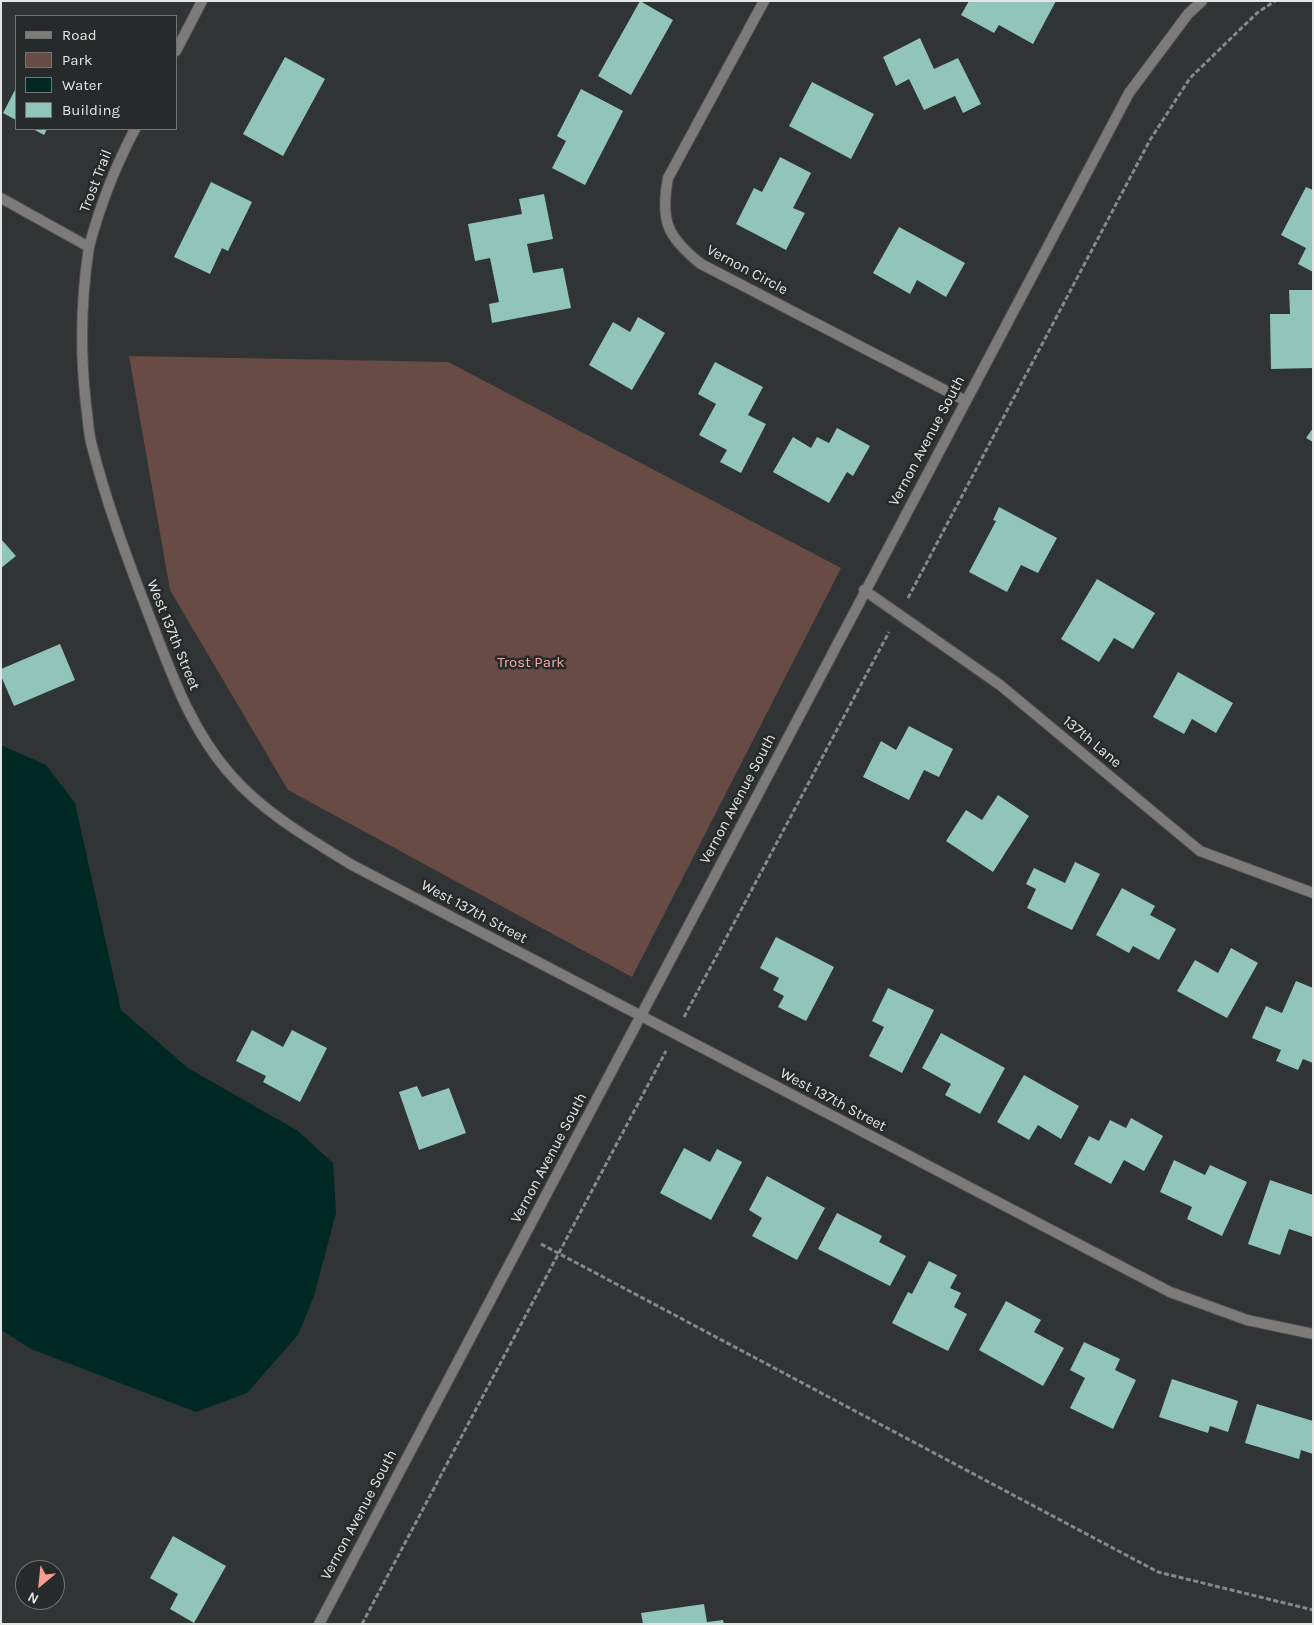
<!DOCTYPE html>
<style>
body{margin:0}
#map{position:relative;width:1314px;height:1625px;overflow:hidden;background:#313434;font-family:Karla,sans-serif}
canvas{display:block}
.frame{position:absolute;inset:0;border:2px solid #e4e6e5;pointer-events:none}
.legend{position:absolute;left:15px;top:15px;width:162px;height:115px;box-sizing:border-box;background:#272a2a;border:1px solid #737575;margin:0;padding:6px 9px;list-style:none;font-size:15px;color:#e4e6e5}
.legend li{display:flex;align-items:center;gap:10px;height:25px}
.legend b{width:25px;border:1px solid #737575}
.north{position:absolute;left:15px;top:1560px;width:50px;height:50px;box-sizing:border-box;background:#272a2a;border:1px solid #737575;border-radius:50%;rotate:208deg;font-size:14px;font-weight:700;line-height:20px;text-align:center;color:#e4e6e5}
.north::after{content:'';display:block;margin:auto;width:18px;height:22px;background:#f59d8f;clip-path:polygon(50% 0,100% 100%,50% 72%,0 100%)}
</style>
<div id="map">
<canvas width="1314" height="1625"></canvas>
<div class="frame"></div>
<ul class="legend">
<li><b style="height:6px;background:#7c7b7a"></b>Road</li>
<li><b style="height:14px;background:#694b46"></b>Park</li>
<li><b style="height:14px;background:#012923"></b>Water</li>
<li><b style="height:14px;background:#91c5ba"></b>Building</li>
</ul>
<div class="north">N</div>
</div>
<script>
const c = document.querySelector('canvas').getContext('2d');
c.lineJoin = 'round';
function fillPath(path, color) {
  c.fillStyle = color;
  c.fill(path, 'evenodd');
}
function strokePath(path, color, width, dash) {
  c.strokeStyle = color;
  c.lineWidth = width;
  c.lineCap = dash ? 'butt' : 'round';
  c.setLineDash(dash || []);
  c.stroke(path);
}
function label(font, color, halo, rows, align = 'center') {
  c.font = font + ' Karla,sans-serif';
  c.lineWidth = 5;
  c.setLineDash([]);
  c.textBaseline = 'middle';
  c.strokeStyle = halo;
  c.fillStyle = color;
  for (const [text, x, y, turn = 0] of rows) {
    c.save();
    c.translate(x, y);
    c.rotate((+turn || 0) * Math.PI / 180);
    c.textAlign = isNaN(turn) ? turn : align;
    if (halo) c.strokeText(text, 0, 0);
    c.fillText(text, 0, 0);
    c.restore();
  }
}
const green = new Path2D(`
 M129 356 448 362 841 568 632 977 288 790 170 590Z`);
const water = new Path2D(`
 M1 745 46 765 75 803 121 1010 188 1068 298 1131 333 1163 336 1213 314 1296 298 1335 247 1393 196 1412 31 1349 1 1330Z`);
const building = new Path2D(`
 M640 1 673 20 631 95 598 76Z
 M969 1H1056L1033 44 999 25 994 33 961 15Z
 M920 38 934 69 958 58 981 104 963 113 955 96 924 110 909 79 896 86 883 57Z
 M285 57 325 79 283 156 243 134Z
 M812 82 874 114 851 159 789 126Z
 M16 88V120L3 113Z
 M581 89 623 111 585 185 552 168 566 141 557 136Z
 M33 129H47L44 135Z
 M780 157 811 173 793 208 805 213 786 250 736 224 754 188 762 192Z
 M211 182 252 202 228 251 222 248 210 274 174 257Z
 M1306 187 1313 190V272L1298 264 1306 248 1281 235Z
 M544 194 553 239 527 244 533 273 563 268 571 308 492 323 489 304 499 302 490 258 475 261 468 224 522 214 519 199Z
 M899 227 965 263 946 297 917 280 910 294 873 273Z
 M1289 290H1313V368L1271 369 1270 314H1290Z
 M638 317 665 333 632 390 589 365 613 322 630 332Z
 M715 362 763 387 748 415 766 424 741 473 720 462 727 450 699 435 716 404 698 394Z
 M837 428 870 446 853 476 847 472 829 503 773 472 793 437 811 448 817 437 829 443Z
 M1313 428V442L1306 438Z
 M999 507 1057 538 1038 573 1021 565 1007 592 969 572 996 521 993 520Z
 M1 539 16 556 1 568Z
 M1097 579 1155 613 1133 649 1114 638 1099 662 1061 639Z
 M60 644 75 680 14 706 1 676V669Z
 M1178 672 1233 703 1216 733 1192 719 1184 734 1153 717Z
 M909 726 953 749 939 777 924 770 909 800 863 777 881 741 896 750Z
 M998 795 1029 816 993 872 946 841 966 810 982 820Z
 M1075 862 1100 874 1072 930 1027 908 1036 889 1026 884 1034 868 1065 883Z
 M1122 888 1155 906 1150 915 1176 929 1159 960 1133 946 1129 953 1096 935Z
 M776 937 834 967 806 1021 778 1007 784 996 773 990 779 978 760 968Z
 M1231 948 1258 963 1227 1018 1177 991 1195 960 1218 973Z
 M1296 981 1313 988V1063L1303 1059 1298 1070 1276 1061 1281 1050 1252 1038 1266 1006 1282 1013Z
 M888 988 934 1010 902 1073 869 1056 884 1027 872 1021Z
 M252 1030 283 1047 292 1030 327 1048 300 1102 263 1082 266 1076 236 1061Z
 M941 1033 1005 1068 980 1114 945 1095 951 1084 922 1068Z
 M1024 1075 1079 1106 1061 1139 1038 1125 1029 1140 997 1122Z
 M417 1086 422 1097 449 1088 466 1133 419 1150 399 1092Z
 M1131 1118 1163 1136 1144 1171 1124 1160 1111 1184 1074 1164 1089 1136 1099 1141 1110 1120 1126 1128Z
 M684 1148 710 1162 717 1149 742 1162 711 1220 660 1193Z
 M1174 1160 1205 1175 1210 1165 1247 1182 1222 1236 1187 1219 1192 1207 1160 1192Z
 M767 1176 825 1208 797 1260 752 1236 762 1218 749 1210Z
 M1270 1180 1313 1195V1237L1289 1229 1280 1255 1248 1244Z
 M837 1213 882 1236 879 1242 906 1256 890 1286 818 1249Z
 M929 1261 957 1275 950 1288 961 1293 954 1307 967 1314 948 1351 892 1323 908 1292 912 1294Z
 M1006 1301 1041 1320 1034 1332 1064 1348 1043 1386 979 1350Z
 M1084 1342 1120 1359 1115 1370 1136 1380 1113 1429 1070 1408 1085 1378 1070 1370Z
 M1172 1379 1238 1401 1228 1432 1210 1426 1208 1433 1159 1417Z
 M1257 1404 1313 1421V1454L1301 1450 1299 1459 1245 1443Z
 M173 1536 226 1566 194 1623 170 1609 178 1594 150 1578Z
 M704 1604 707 1622 723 1620 724 1624H643L641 1613Z`);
const path = new Path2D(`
 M908 598 1150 140 1190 78 1257 13 1275 1
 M684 1017 889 632
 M541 1244 1158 1572 1313 1610
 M362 1624 666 1051`);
const minor = new Path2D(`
 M764 1 668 178C660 221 667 237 701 264L966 401
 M176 51 202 1
 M1 198 89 247C81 299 80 352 86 405 88 417 88 430 91 442 106 502 128 561 150 618 171 673 191 730 231 775 264 813 310 839 352 865L1170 1292 1247 1320 1313 1334
 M89 247C100 205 115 167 135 129
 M864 590 1000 685 1200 851 1313 893`);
const tertiary = new Path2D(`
 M319 1624 1129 93 1188 14 1202 1`);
const streetNames = [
 ["Trost Trail",96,181,-69],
 ["Vernon Circle",747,270,28],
 ["Vernon Avenue South",927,441,-62],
 ["West 137th Street",173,635,68],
 ["137th Lane",1092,742,40],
 ["Vernon Avenue South",738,799,-62],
 ["West 137th Street",474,912,28],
 ["West 137th Street",833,1100,28],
 ["Vernon Avenue South",549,1158,-62],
 ["Vernon Avenue South",359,1515,-62]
];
const parkNames = [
 ["Trost Park",531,663]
];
fillPath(green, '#694b46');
fillPath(water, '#012923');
fillPath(building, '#91c5ba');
strokePath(minor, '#4e5050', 12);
strokePath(tertiary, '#4e5050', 12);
strokePath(path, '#868988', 3, [5, 2.5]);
strokePath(minor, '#7c7b7a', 10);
strokePath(tertiary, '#7c7b7a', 10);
label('15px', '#e4e6e5', '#272a2a', streetNames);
label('15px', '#f5ada1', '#272a2a', parkNames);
</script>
